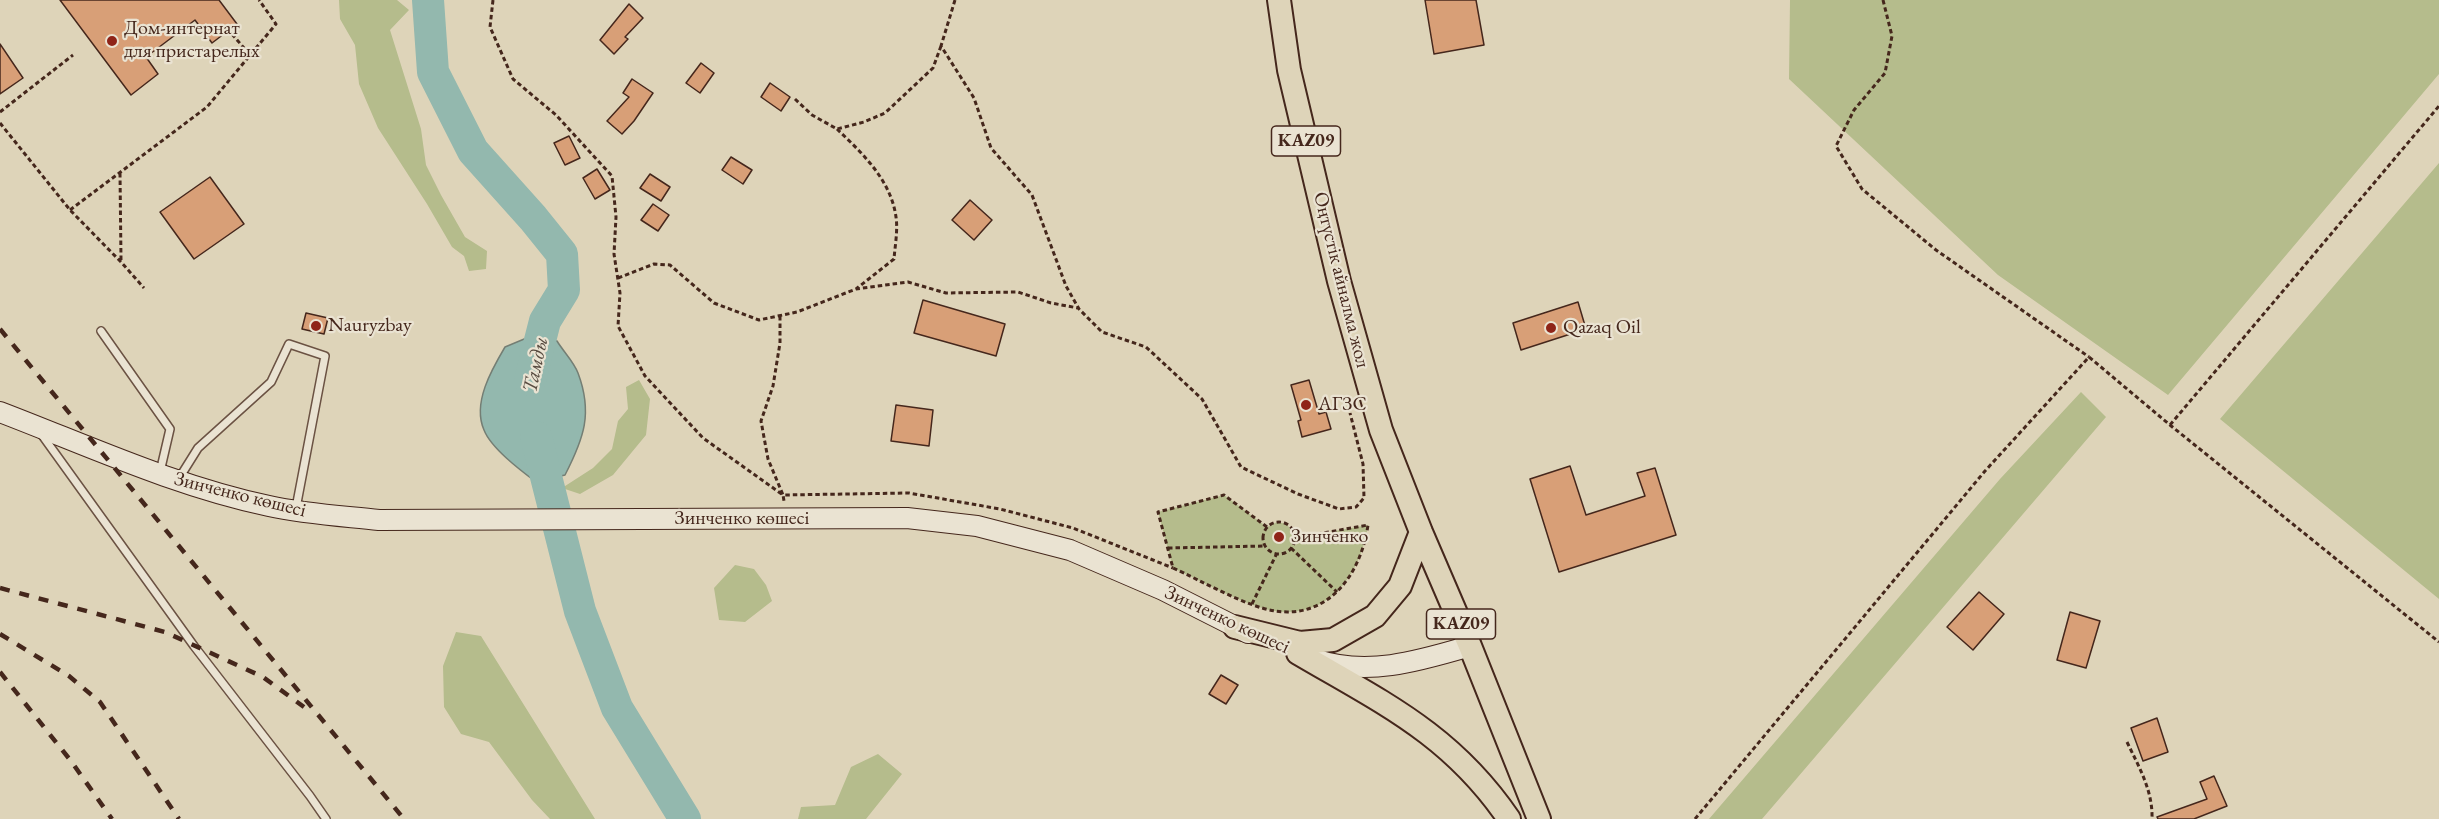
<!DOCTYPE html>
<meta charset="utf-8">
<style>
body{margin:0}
canvas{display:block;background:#ded4b9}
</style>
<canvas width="2439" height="819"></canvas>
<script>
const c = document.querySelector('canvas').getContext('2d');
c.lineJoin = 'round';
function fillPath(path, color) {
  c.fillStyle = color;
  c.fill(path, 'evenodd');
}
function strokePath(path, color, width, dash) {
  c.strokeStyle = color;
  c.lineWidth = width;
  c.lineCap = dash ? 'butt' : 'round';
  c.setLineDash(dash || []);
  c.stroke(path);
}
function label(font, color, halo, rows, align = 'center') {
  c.font = font + ' "EB Garamond",serif';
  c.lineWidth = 4.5;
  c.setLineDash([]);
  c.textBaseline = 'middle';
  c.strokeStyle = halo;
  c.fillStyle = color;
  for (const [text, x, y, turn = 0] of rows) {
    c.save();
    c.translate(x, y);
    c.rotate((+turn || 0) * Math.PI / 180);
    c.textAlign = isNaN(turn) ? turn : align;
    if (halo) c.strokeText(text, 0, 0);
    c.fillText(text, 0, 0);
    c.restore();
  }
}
const green = new Path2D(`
 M339 0H397L409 10 390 30 421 129 426 165 441 195 465 237 487 251 486 269 469 271 464 256 452 247 427 204 378 128 359 84 355 45 340 19Z
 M1790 0H2439V74L2168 395 1998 275 1789 79Z
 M2439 163V599L2220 419Z
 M639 380 650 399 646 435 613 475 580 494 562 488 593 468 612 449 618 421 628 409 626 387Z
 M2081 392 2106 417 1762 819H1709L2000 479Z
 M1224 495 1267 527 1277 522 1287 524 1295 538 1368 525C1361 574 1329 619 1275 611 1247 607 1200 580 1173 568L1158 512Z
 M735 565 754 569 766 585 772 601 745 622 719 620 714 588Z
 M456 632 481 636 595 819H550L532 800 489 742 461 734 444 707 443 666Z
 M878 754 902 774 866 819H798L801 807 835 805 851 767Z`);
const water = new Path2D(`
 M529 337 557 341C563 351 574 362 578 373 593 413 584 438 565 475L536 482C520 470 491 448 484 430 472 403 492 369 505 347Z`);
const river = new Path2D(`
 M428 0 433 72 473 151 533 218 562 254 564 290 545 321 530 380
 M536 437 580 611 617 708 685 819`);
const building = new Path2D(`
 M60 0H219L237 24 212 43 195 20 146 57 158 74 131 95Z
 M1425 0H1476L1484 45 1434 54Z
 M629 4 643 18 625 37 628 39 614 54 600 40Z
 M0 44 23 78 0 94Z
 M701 63 714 73 700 93 686 83Z
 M632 79 653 93 634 121 622 134 607 121 629 97 623 93Z
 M770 83 790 97 781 111 761 97Z
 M569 136 580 158 565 165 554 143Z
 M731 157 752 170 743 184 722 170Z
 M597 169 610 190 595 199 583 178Z
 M650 174 670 187 661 201 640 188Z
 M210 177 244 224 194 259 160 212Z
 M970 200 992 220 974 240 952 220Z
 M653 204 669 215 658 231 641 220Z
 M923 300 1005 324 996 356 914 333Z
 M1578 302 1586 329 1521 350 1513 323Z
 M306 313 328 318 324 334 302 329Z
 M1309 380 1319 414 1326 412 1331 429 1302 437 1298 421 1301 420 1291 385Z
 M896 405 933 410 929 446 891 441Z
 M1570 466 1586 515 1645 496 1637 473 1655 468 1676 535 1559 572 1530 479Z
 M1979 592 2004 614 1973 650 1947 627Z
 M2070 612 2100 621 2086 668 2057 660Z
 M1221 675 1238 685 1226 704 1209 694Z
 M2157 718 2168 752 2143 761 2131 728Z
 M2214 776 2227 806 2194 819H2158L2157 817 2207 799 2200 782Z`);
const path = new Path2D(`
 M493 0 490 27 513 79 556 115 612 176 616 217 614 254 620 293 618 326 645 376 703 438 783 495 784 501
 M955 0 941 46 974 98 991 148 1032 195 1066 286 1079 309 1102 332 1146 347 1202 399 1241 467 1298 494 1339 509 1356 507 1364 498 1363 464 1350 413
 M1883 0 1892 36 1885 73 1854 110 1836 146 1862 189 1936 250 2089 357
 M232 34 250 55
 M795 99 812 115 837 129 864 122 885 113 933 68 941 46
 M0 112 73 55
 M0 123 70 210 121 262 144 288
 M837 129C862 153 891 180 896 217 898 230 895 246 894 259L856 289
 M120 173 121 260
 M70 210 207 107 276 24 259 0
 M618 278 654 264 670 265 714 303 759 320 797 312 856 289 908 282 946 293 1018 292 1051 303 1078 308
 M780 316V343L773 386 761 421 768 459 783 495 909 493 1000 509 1073 528 1173 568
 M2170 425 2439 106
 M1263 538a16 16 0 1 1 32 0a16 16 0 1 1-32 0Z
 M1267 527 1224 495 1158 512 1173 568C1200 580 1247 607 1275 611 1329 619 1361 574 1368 525L1295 538
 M1168 548 1265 546
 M1291 548 1337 592
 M1252 604 1277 553
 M2127 742C2139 767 2153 791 2152 819
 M1695 819 1985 471 2089 357 2170 425 2439 642`);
const service = new Path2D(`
 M101 331 170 429 160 472
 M42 435 194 646 310 796 326 819
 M178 480 198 448 271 382 289 344 325 356 296 508`);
const secondary = new Path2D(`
 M0 412C89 446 175 486 269 506 305 514 342 516 379 520L907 518 977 526 1070 550 1163 590 1248 633
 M1314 659C1367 677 1419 661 1470 646`);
const trunk = new Path2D(`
 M1279 0 1289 70 1339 281 1381 430 1421 532 1470 646 1539 819
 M1235 627 1300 643 1333 640 1375 616 1400 586 1421 532
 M1298 653C1383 703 1451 734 1509 819`);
const rail = new Path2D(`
 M0 329 404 819
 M0 588 165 632 263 677 304 707
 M0 634 69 676 100 702 179 819
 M0 672 71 761 112 819`);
const markers = [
 [112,41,6,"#8f2418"],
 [316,326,6,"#8f2418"],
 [1551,328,6,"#8f2418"],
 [1306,405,6,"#8f2418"],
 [1279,537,6,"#8f2418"]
];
const shields = [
 [1306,141,69],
 [1461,624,69]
];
const shieldNames = [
 ["KAZ09",1306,141],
 ["KAZ09",1461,624]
];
const poiNames = [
 ["Дом-интернат",124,29],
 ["для пристарелых",124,52],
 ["Nauryzbay",328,326],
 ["Qazaq Oil",1563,328],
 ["АГЗС",1318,405],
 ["Зинченко",1291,537]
];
const streetNames = [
 ["Оңтүстік айналма жол",1341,280,76],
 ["Зинченко көшесі",240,495,14],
 ["Зинченко көшесі",742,519],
 ["Зинченко көшесі",1227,620,25]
];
const waterNames = [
 ["Тамды",536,365,-78]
];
fillPath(green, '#b5bc8c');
fillPath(water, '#93b8ae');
strokePath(water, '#747e74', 1.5);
strokePath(river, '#93b8ae', 32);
fillPath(building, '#d89f77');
strokePath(building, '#45271c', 1.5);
strokePath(service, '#6b5243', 10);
strokePath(secondary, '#45271c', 22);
strokePath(trunk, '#45271c', 26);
strokePath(path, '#45271c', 3, [4.5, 3]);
strokePath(service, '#eae3d2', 7);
strokePath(secondary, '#eae3d2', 20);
strokePath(trunk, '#ded4b9', 22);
strokePath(rail, '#45271c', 4.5, [10, 10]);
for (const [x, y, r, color] of markers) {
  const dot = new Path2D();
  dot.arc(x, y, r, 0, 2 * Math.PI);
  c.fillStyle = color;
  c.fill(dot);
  strokePath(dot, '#eae3d2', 2);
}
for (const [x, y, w] of shields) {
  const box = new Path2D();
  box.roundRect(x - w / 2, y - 15, w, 30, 4.5);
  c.fillStyle = '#eae3d2';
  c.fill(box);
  strokePath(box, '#45271c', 1.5);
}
label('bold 18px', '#45271c', null, shieldNames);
label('20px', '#45271c', '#eae3d2', poiNames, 'left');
label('20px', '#45271c', '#eae3d2', streetNames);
label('italic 21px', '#584b40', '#eae3d2', waterNames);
</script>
